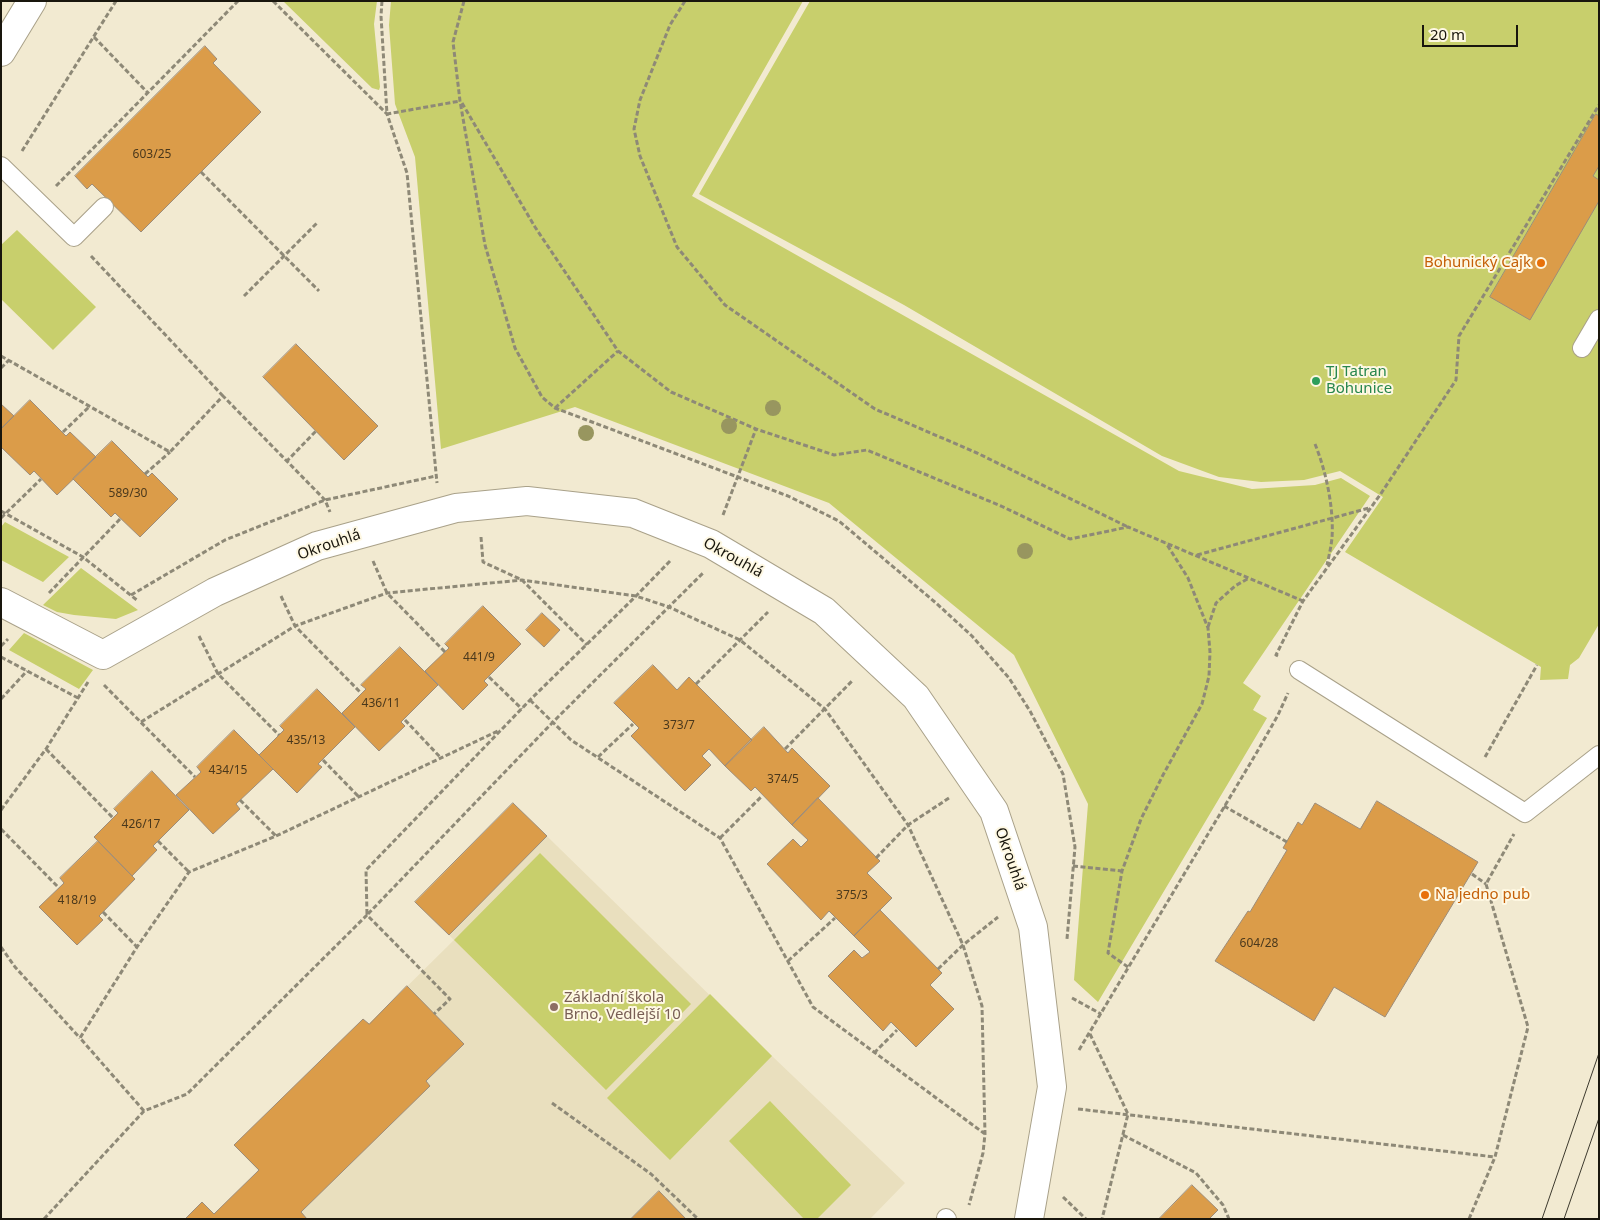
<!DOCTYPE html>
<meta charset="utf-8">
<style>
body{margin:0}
#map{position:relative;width:1600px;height:1220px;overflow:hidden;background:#f2ead1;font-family:"Noto Sans",sans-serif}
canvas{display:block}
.frame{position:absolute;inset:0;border:2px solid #19160d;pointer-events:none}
.scale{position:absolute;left:1422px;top:25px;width:96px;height:22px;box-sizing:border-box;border:2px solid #19160d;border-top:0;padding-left:6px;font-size:15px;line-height:18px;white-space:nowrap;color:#19160d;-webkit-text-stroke:4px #fef8e3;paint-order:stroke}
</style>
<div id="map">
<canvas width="1600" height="1220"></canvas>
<div class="frame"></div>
<div class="scale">20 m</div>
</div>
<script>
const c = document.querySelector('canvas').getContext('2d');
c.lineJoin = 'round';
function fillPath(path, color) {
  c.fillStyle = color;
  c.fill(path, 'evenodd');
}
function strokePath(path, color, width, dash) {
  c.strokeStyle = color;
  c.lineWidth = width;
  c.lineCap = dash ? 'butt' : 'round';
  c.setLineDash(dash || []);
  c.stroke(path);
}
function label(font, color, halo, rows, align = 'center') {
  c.font = font + ' "Noto Sans",sans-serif';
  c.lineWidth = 4;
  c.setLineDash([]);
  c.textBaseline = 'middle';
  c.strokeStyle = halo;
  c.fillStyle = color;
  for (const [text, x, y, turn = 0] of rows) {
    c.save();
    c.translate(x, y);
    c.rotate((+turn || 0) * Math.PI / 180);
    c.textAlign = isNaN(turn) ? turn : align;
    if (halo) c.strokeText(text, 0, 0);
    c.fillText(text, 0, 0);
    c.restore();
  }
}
const built = new Path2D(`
 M513 803 772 1056 905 1183 870 1219H185L202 1202 214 1214 258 1171 234 1145 363 1019 369 1024 454 940 415 902Z`);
const green = new Path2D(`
 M283 1H377L374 24 380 87 379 90 372 88Z
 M391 1H803L692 196 1179 471 1252 489 1315 485 1341 478 1370 496 1243 683 1261 696 1253 710 1267 718 1098 1002 1074 980 1088 804 1014 655 829 503 575 407 441 449 415 157 395 104 389 25Z
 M810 1H1599V624L1579 658 1570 665 1568 679 1540 680 1541 667 1345 552 1383 497 1340 471 1304 480 1261 482 1219 477 1162 456 904 305 699 194Z
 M17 230 96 307 53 350 1 299V245Z
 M5 522 69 557 43 582 1 560V527Z
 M81 568 138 610 116 619 74 615 57 612 43 605Z
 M24 633 93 670 79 689 9 650Z
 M540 853 691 1004 606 1090 454 940Z
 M710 994 772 1056 670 1160 607 1098Z
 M770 1101 851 1185 817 1219H804L729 1141Z`);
const building = new Path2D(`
 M205 46 217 59 213 63 261 112 141 232 92 184 87 189 75 176Z
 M1596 114 1599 116V166L1593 176 1599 180V201L1530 320 1490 297Z
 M296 344 378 426 344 460 263 377Z
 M30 400 66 436 70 432 96 457 57 495 34 471 30 475 1 447V429Z
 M1 404 14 416 1 429Z
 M112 441 148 477 152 473 178 499 140 537 115 513 111 517 73 479Z
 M483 606 521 644 484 681 488 685 463 710 425 671 449 648 445 644Z
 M542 613 560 630 544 647 526 630Z
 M400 647 438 685 401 722 405 726 379 751 342 713 366 689 361 685Z
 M653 665 677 690 689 677 752 740 725 766 709 749 702 756 711 765 685 791 631 736 639 728 614 703Z
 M317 689 355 727 318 764 322 767 297 793 259 755 284 730 280 726Z
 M764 727 788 753 792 748 830 786 792 825 755 787 751 791 725 766Z
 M234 730 273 769 236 804 240 809 213 834 176 795 201 772 197 767Z
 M152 771 189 810 153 846 157 850 132 876 94 837 118 813 114 809Z
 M818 798 880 861 867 873 892 898 854 936 829 911 821 920 767 864 793 839 801 847 808 840 792 825Z
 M1377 801 1478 862 1385 1017 1334 987 1314 1021 1215 961 1248 911 1250 912 1287 850 1283 848 1298 822 1302 825 1315 803 1360 829Z
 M513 803 547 836 449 935 415 902Z
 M98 841 135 879 99 916 103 920 77 945 39 907 64 883 60 878Z
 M880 910 942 973 930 985 954 1009 916 1047 891 1022 883 1031 828 976 854 950 862 958 870 952 854 936Z
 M407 986 464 1044 426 1081 430 1086 301 1212 307 1219H185L202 1202 214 1214 259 1170 234 1145 363 1019 369 1024Z
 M1192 1185 1218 1210 1209 1219H1159Z
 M659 1191 686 1219H631Z`);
const path = new Path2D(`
 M273 1 387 114 407 173 437 483
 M382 1 381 16 387 114 460 101
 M464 1 453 42 460 101 485 245 515 348 542 397 555 408 788 496 839 521 936 603 972 636 1009 678 1030 711 1063 774 1075 847 1067 939
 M685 1 670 25 640 100 634 129 640 156 677 247 725 305 875 409 977 453 1128 527
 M94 37 148 93
 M462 103 535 227 618 351 671 392 756 429 834 455 867 450 1001 506 1070 539 1128 527 1303 601
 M22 151 116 1
 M201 172 319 291
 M56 186 238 1
 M91 256 223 396
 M244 296 317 223
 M1 356 170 452 223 396 325 500 330 512
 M1 368 9 360
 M555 408 618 351
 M63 432 90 406
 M1315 444C1326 471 1334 508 1332 538 1331 547 1329 556 1327 565
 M286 462 316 431
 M145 474 170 452
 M1 511 83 557 138 601
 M723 515 756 429
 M1 518 41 479
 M481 537 483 562 522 580 587 645
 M1197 555 1369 508
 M373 561 387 593 445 652
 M670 561 636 596 530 700 366 870 367 915 553 722 703 573
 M49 593 121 518
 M131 595 225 540 325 500 436 476
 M281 596 295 626 361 693
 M1208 627 1216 603 1235 586 1249 578
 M199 636 218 674 279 735
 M1 646 8 639
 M1278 656 1276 655 1303 601 1380 495 1456 380 1459 336 1599 105
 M1 657 78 698
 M489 677 522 709
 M696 684 768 612
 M104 685 195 777
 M1 699 27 671
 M530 700 571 740 720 838 813 1007 985 1134
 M405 720 440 757
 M141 722 295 626 387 593 522 580 636 596 669 607 740 640 825 709 908 825 963 945 982 1006 985 1134 983 1153 969 1205
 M46 749 113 818
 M785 749 853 680
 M598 757 633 724
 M1485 757 1537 665
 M323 760 358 796
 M240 800 276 836
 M1224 806 1287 842
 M1 810 46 749 88 682
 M1 829 59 888
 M720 838 762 796
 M158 841 189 872
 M876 858 908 825 949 798
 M1073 866 1122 871
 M1472 874 1486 884
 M103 912 137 947
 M1 947 15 967 80 1038
 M788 961 835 918
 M1128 967 1108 953 1122 871 1141 819 1163 775 1202 704 1209 676 1210 652 1208 628 1188 578 1166 543
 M938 969 963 945 998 917
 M1072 998 1101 1014
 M1090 1034 1128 1114 1102 1219
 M1079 1050 1257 752 1278 715 1288 693
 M874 1053 897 1030
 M552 1103 651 1174 698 1219
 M1078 1109 1495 1157
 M144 1111 80 1038 137 947 189 872 276 836 500 730
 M1123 1135 1196 1173 1223 1205 1229 1219
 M1063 1197 1086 1219
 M44 1219 144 1111 187 1094 367 915 450 999 434 1014
 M1469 1219 1495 1157 1528 1027 1486 884 1514 834`);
const lane = new Path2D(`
 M1 166 74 237 104 207
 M1582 348 1599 319
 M1299 670 1525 813 1599 755
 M946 1218 947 1219`);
const street = new Path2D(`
 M1 52 32 1
 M1 602 103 655 215 592 317 546 456 508 527 501 633 513 711 544 824 611 916 697 994 811 1033 927 1052 1087 1029 1219`);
const tram = new Path2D(`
 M1542 1219 1599 1053
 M1564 1219 1599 1118`);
const trees = [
 [773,408],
 [729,426],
 [586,433],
 [1025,551]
];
const markers = [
 [1541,263,5,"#e8710a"],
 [1316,381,5,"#2e9e5b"],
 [1425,895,5,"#e8710a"],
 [554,1007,5,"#8d6e63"]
];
const numberNames = [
 ["603/25",152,155],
 ["589/30",128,494],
 ["441/9",479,658],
 ["436/11",381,704],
 ["373/7",679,726],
 ["435/13",306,741],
 ["434/15",228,771],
 ["374/5",783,780],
 ["426/17",141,825],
 ["375/3",852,896],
 ["418/19",77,901],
 ["604/28",1259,944]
];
const foodNames = [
 ["Bohunický Cajk",1531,263],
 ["Na jedno pub",1435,895,"left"]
];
const leisureNames = [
 ["TJ Tatran",1326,372],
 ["Bohunice",1326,389]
];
const streetNames = [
 ["Okrouhlá",329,545,-19],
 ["Okrouhlá",733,558,29],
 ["Okrouhlá",1010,859,71]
];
const educationNames = [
 ["Základní škola",564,998],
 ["Brno, Vedlejší 10",564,1015]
];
fillPath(built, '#e9dfbe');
fillPath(green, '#c8cf6c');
fillPath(building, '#db9c49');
strokePath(building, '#9d8c79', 1);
strokePath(lane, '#a9a189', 20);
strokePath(street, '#a9a189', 30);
strokePath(path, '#8e8977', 3, [5, 2.5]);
strokePath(lane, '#fff', 18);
strokePath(street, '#fff', 28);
strokePath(tram, '#3c392d', 1);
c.fillStyle = '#98965f';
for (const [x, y] of trees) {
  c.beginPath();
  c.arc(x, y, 8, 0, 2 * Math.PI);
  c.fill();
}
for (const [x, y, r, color] of markers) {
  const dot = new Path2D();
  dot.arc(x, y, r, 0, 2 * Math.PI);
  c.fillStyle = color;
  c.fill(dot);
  strokePath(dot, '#fef8e3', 2);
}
label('12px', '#4a381c', null, numberNames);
label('15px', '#c56008', '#fef8e3', foodNames, 'right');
label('15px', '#27864d', '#fef8e3', leisureNames, 'left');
label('15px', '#19160d', '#fef8e3', streetNames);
label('15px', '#785e54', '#fef8e3', educationNames, 'left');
</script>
